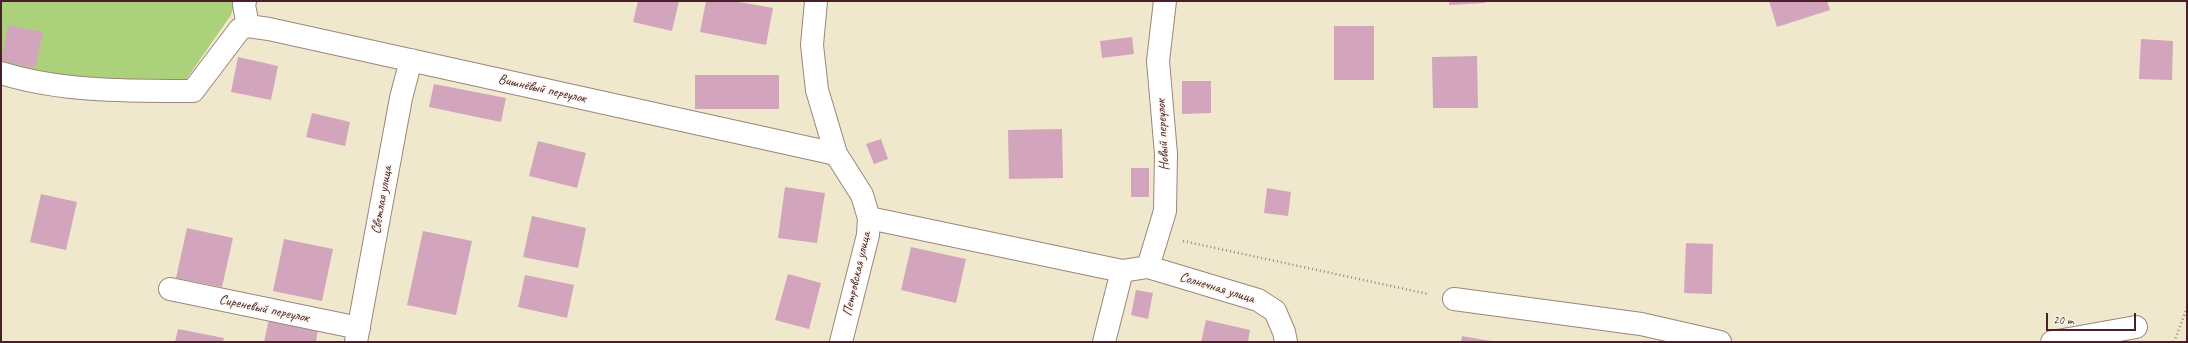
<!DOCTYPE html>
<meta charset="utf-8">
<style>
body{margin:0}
#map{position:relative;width:2188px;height:343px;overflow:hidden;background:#f0e8cd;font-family:Caveat,sans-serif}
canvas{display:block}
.frame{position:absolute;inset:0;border:2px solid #4a1f2b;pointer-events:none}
.scale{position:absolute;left:2046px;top:313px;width:90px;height:18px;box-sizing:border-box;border:2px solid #4a1f2b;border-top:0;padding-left:5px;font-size:12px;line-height:14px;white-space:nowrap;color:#4a1f2b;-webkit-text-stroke:3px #fbf7ec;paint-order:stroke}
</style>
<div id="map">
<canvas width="2188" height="343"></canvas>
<div class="frame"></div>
<div class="scale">20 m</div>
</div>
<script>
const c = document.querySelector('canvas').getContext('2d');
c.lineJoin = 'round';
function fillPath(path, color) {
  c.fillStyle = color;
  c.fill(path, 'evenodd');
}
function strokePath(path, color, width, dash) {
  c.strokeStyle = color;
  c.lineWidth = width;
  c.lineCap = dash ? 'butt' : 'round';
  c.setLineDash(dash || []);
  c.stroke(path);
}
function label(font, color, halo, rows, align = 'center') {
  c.font = font + ' Caveat,sans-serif';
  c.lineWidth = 3;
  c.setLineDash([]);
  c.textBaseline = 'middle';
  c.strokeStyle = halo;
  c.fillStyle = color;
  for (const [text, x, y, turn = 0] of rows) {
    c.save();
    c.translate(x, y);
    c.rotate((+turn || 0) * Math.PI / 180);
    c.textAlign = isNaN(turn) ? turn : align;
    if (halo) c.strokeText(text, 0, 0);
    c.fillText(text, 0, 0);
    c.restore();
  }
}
const green = new Path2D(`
 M1 1H235L231 15 185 81C122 82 63 79 1 67Z`);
const building = new Path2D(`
 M638 1H679L672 31 633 22Z
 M706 1H734L773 8 766 45 700 32Z
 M1449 1H1485V3L1449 5Z
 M1769 1H1827L1830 10 1777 27Z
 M8 25 43 32 35 68 1 61Z
 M1334 26H1374V80H1334Z
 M1132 37 1134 54 1102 58 1100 41Z
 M2141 39 2173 41 2172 80 2139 79Z
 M1477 56 1478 108H1433L1432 57Z
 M238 57 278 66 271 100 231 92Z
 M695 75H779V109H695Z
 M1182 81H1211V113L1182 114Z
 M434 84 506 98 501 122 429 107Z
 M312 113 350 122 345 146 306 137Z
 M1062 129 1063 178 1009 179 1008 130Z
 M881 139 888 159 874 164 866 144Z
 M538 141 586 153 577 188 529 176Z
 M1131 168H1149V197H1131Z
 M785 187 825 193 817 243 778 238Z
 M1267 188 1291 192 1288 216 1264 213Z
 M41 194 77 202 66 250 30 242Z
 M532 216 586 228 578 268 523 257Z
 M187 228 233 238 222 287 176 278Z
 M423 231 472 241 456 315 407 305Z
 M284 239 333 249 322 301 273 291Z
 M1686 243 1713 244 1712 294 1684 293Z
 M911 247 966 259 956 303 901 290Z
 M788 274 821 283 809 329 775 320Z
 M525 275 574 285 567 318 518 307Z
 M1136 290 1153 293 1148 319 1131 315Z
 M269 319 318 329 316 342H264Z
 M1206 320 1250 330 1248 342H1201Z
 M178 329 224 338 223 342H175Z
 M1462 336 1491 341V342H1461Z`);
const path = new Path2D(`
 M1183 241 1428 294
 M2174 342 2187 308`);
const minor = new Path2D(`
 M245 1 244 5 248 26
 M816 1 812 45 817 90 836 154 862 195 869 218 868 235 841 342
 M1 73C62 92 129 91 193 91L240 29 248 26 269 29 836 154
 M869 218 1122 271 1148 267 1258 300 1275 311 1284 332 1286 342
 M1148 267 1165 211 1166 154 1158 61 1165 1
 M170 289 359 328
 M1454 299 1641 324 1720 342
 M356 342 401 98 411 60
 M1104 342 1122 271
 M2052 342 2136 327`);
const streetNames = [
 ["Вишнёвый переулок",542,89,13],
 ["Новый переулок",1163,135,-93],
 ["Светлая улица",382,200,-80],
 ["Петровская улица",857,274,-77],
 ["Солнечная улица",1217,288,17],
 ["Сиреневый переулок",264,309,12]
];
fillPath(green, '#acd17b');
fillPath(building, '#d2a5bc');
strokePath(minor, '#9d847c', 24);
strokePath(path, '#9d847c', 2.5, [1, 3]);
strokePath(minor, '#fff', 22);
label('14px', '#4a1f2b', '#fbf7ec', streetNames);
</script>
